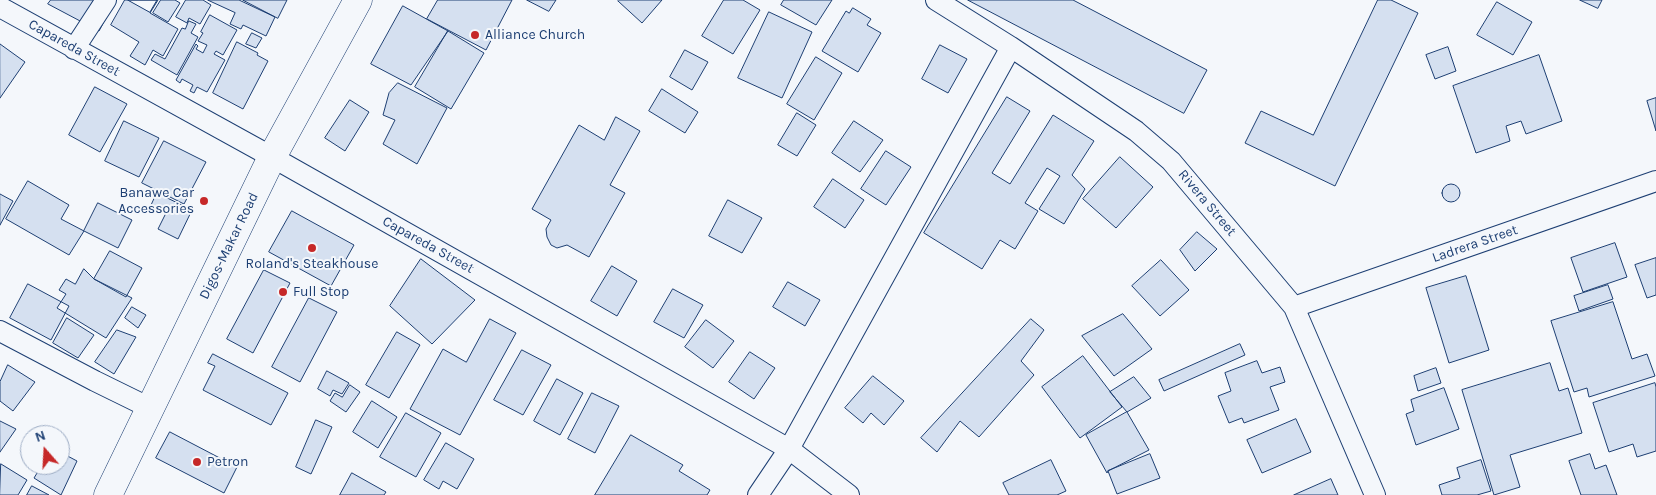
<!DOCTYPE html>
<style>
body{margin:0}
#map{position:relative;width:1656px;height:495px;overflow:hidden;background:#f4f7fb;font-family:Karla,sans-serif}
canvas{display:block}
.north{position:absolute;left:20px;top:425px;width:50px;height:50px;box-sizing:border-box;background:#f4f7fb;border:1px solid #9eadc5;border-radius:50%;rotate:341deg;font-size:14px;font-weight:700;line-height:20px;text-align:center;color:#1d3f73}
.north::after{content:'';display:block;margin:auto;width:18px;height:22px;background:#c62828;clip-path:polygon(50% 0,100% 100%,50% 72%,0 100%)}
</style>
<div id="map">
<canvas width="1656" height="495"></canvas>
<div class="north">N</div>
</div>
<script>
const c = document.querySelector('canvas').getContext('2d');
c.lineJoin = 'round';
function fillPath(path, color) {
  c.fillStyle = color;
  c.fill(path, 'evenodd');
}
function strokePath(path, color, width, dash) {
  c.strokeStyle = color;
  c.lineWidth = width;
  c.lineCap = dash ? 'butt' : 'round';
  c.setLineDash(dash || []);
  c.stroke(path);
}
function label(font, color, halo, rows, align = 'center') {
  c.font = font + ' Karla,sans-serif';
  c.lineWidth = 4;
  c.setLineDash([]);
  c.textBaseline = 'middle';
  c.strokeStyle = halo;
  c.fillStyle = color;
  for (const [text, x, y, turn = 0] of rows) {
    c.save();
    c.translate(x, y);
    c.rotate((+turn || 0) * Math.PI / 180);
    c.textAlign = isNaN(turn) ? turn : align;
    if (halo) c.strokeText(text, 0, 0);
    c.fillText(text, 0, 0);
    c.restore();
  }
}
const building = new Path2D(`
 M51 0H109L114 3 99 31 48 4Z
 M125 0H158L150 13 178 29 163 56 153 50 145 65 130 56 139 42 111 25Z
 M128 0H157L150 12Z
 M161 0H175L180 3 168 22 153 13Z
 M186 0H203L211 5 200 24 189 18 187 23 176 17Z
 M208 0H239L275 17 266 36 243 25 241 29 230 24 235 13Z
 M243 0H287L278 18Z
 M438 0H512L486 50 427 19Z
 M527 0H556L549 11Z
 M619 0H662L642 23 618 1Z
 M724 0H743L760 10 733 54 702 36Z
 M784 0H832L816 25 781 5Z
 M968 0H1073L1207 70 1184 113Z
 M1378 0H1391L1418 13 1335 186 1245 143 1261 111 1313 135Z
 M1580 0H1602L1598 8Z
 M1497 2 1532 22 1513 55 1477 35Z
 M403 6 448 31 411 85 371 64Z
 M853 8 871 19 867 25 881 33 858 72 822 51 846 11 849 13Z
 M769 12 812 32 782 98 738 78Z
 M210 15 237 30 223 55 216 51 214 54 225 60 207 92 197 87 194 93 190 91 193 85 182 79 180 83 176 80 196 44 198 46 196 49 203 53 207 45 198 41 203 33 201 32Z
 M189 21 196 24 191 33 198 37 177 75 151 60 155 54 165 59 182 28 185 29Z
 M448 31 484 53 451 109 415 87Z
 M252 33 262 38 256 48 246 44Z
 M237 42 258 53 257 55 268 61 243 109 213 93Z
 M0 44 25 62 0 98Z
 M940 45 967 59 948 93 922 79Z
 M1448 47 1456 71 1435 79 1426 55Z
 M685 50 708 62 692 90 670 77Z
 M1539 55 1562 121 1526 134 1521 121 1506 126 1510 141 1476 153 1453 86Z
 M816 57 842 73 814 120 787 104Z
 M398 83 447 108 417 164 383 144 395 120 383 115 389 93Z
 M95 87 127 104 100 152 69 135Z
 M662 89 698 112 685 133 649 111Z
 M1007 97 1030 111 992 173 1010 184 1053 115 1094 141 1072 175 1085 189 1064 224 1039 209 1060 176 1047 168 1025 203 1038 211 1015 249 1000 240 982 269 924 233Z
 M1656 98V131L1647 101Z
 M350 100 369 112 345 151 325 138Z
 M797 113 816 125 797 156 778 145Z
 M616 117 640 131 610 185 625 193 589 257 567 245 557 248 551 245 547 237 546 229 551 220 532 209 579 125 604 140Z
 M124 121 159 138 139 177 105 161Z
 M854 121 883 140 860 172 832 153Z
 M164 141 206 162 184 204 142 183Z
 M886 151 911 167 886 205 861 189Z
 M1120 157 1153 187 1116 228 1083 199Z
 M833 179 864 200 845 228 814 207Z
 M28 181 69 205 61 219 84 231 69 255 6 219Z
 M1442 193a9 9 0 1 1 18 0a9 9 0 1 1-18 0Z
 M157 193 192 210 178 239 158 229 166 213 151 206Z
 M0 194 13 201 0 225Z
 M728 200 762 218 742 253 709 236Z
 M98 203 132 220 118 248 84 231Z
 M292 211 354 245 331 286 269 252Z
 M1197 232 1217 249 1195 271 1180 250Z
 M1615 243 1627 277 1583 292 1571 258Z
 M110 251 142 268 126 297 94 279Z
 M1656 258V295L1647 298 1635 265Z
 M421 259 475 300 432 344 390 306Z
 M1161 260 1189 290 1160 316 1132 286Z
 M612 266 637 281 617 316 591 301Z
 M84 269 94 279 132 298 106 338 57 308 66 294 59 290 66 279 75 284Z
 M264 270 290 283 253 353 227 339Z
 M1466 276 1489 350 1449 363 1426 288Z
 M788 282 820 300 805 326 773 307Z
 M28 284 69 306 51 340 10 318Z
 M1608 285 1613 299 1579 311 1574 296Z
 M673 289 703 305 684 338 654 322Z
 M309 298 337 312 300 382 272 367Z
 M1613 302 1632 359 1647 354 1655 376 1589 397 1587 388 1574 392 1551 321Z
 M132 307 146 315 138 328 125 318Z
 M1123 314 1152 349 1114 376 1082 336Z
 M67 318 94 335 78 358 53 343Z
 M490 319 516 333 460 435 410 409 443 349 466 362Z
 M1031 319 1044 330 1021 361 1034 375 979 437 960 421 937 452 921 438Z
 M706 320 734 341 713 368 685 347Z
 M117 330 136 337 114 374 95 362Z
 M397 332 420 345 389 398 366 385Z
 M1240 344 1245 355 1164 391 1159 380Z
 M522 350 551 365 523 415 494 400Z
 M750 352 775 368 754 399 729 382Z
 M213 354 288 393 271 425 203 390 215 366 208 363Z
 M1083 356 1122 407 1080 438 1042 387Z
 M1257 361 1262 373 1280 367 1285 382 1270 387 1279 410 1244 423 1242 418 1229 423 1218 396 1231 391 1225 373Z
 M1550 363 1559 391 1568 388 1582 433 1510 455 1520 487 1494 495 1462 390Z
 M8 365 35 382 13 411 0 401V382Z
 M1436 368 1441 383 1418 391 1414 376Z
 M327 371 349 383 342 394 333 390 330 396 318 389Z
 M873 376 904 401 884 425 871 413 863 423 845 408Z
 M1134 377 1151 398 1127 412 1110 392Z
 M557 379 583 393 560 435 534 421Z
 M1655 383 1656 387V451L1637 457 1633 444 1609 452 1593 403Z
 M350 385 360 392 346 412 330 401 335 393 342 397Z
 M1444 388 1459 429 1416 445 1406 414 1414 411 1411 400Z
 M592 393 619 406 595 453 568 439Z
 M372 401 397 417 378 448 353 432Z
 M1127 412 1149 450 1108 471 1107 473 1086 435Z
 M406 413 441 433 416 477 380 457Z
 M1296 419 1311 452 1262 473 1247 440Z
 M316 420 332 427 311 474 296 467Z
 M0 421 16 429 0 452Z
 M170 432 237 467 224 493 156 458Z
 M631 435 683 465 679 471 710 490 707 495H595Z
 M446 443 474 459 457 489 443 481 439 489 424 480Z
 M60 452 77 461 61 495 34 478 42 465H60Z
 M1150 454 1160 478 1117 494 1108 471Z
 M1590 454 1595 469 1606 465 1617 495H1581L1569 461Z
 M1051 460 1066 491 1057 495H1009L1003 483Z
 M1481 460 1491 491 1477 495H1442L1439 485 1460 478 1457 468Z
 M1 464 27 480 18 495H0Z
 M352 473 386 492 384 495H340Z
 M1331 479 1338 495H1294Z
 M32 486 49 495H27Z`);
const minor = new Path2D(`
 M936 0 1011 47 1136 131 1171 161 1294 307 1375 495
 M0 7 272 157 789 449 849 495
 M74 49 106 0
 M1294 307 1656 181
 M0 331 95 381 150 408
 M758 495 789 449 1011 47`);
const primary = new Path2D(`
 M108 495 272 157 358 0`);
const markers = [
 [475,35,5,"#c62828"],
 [204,201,5,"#c62828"],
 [312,248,5,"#c62828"],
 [283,292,5,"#c62828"],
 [197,462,5,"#c62828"]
];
const poiNames = [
 ["Alliance Church",485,35],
 ["Banawe Car",194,193,"right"],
 ["Accessories",194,209,"right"],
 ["Roland's Steakhouse",312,264,"center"],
 ["Full Stop",293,292],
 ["Petron",207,462]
];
const streetNames = [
 ["Capareda Street",74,48,29],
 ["Rivera Street",1207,203,50],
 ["Ladrera Street",1475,244,-19],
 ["Capareda Street",428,245,29],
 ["Digos-Makar Road",229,246,-64]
];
fillPath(building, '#d5e0f0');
strokePath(building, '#1d3f73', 1);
strokePath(minor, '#1d3f73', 22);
strokePath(primary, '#1d3f73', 29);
strokePath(minor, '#f4f7fb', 20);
strokePath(primary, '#f4f7fb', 28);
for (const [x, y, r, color] of markers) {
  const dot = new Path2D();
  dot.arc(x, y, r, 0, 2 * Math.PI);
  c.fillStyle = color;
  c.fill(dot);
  strokePath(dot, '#f4f7fb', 2);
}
label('14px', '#1d3f73', '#f4f7fb', poiNames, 'left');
label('14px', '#1d3f73', '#f4f7fb', streetNames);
</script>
